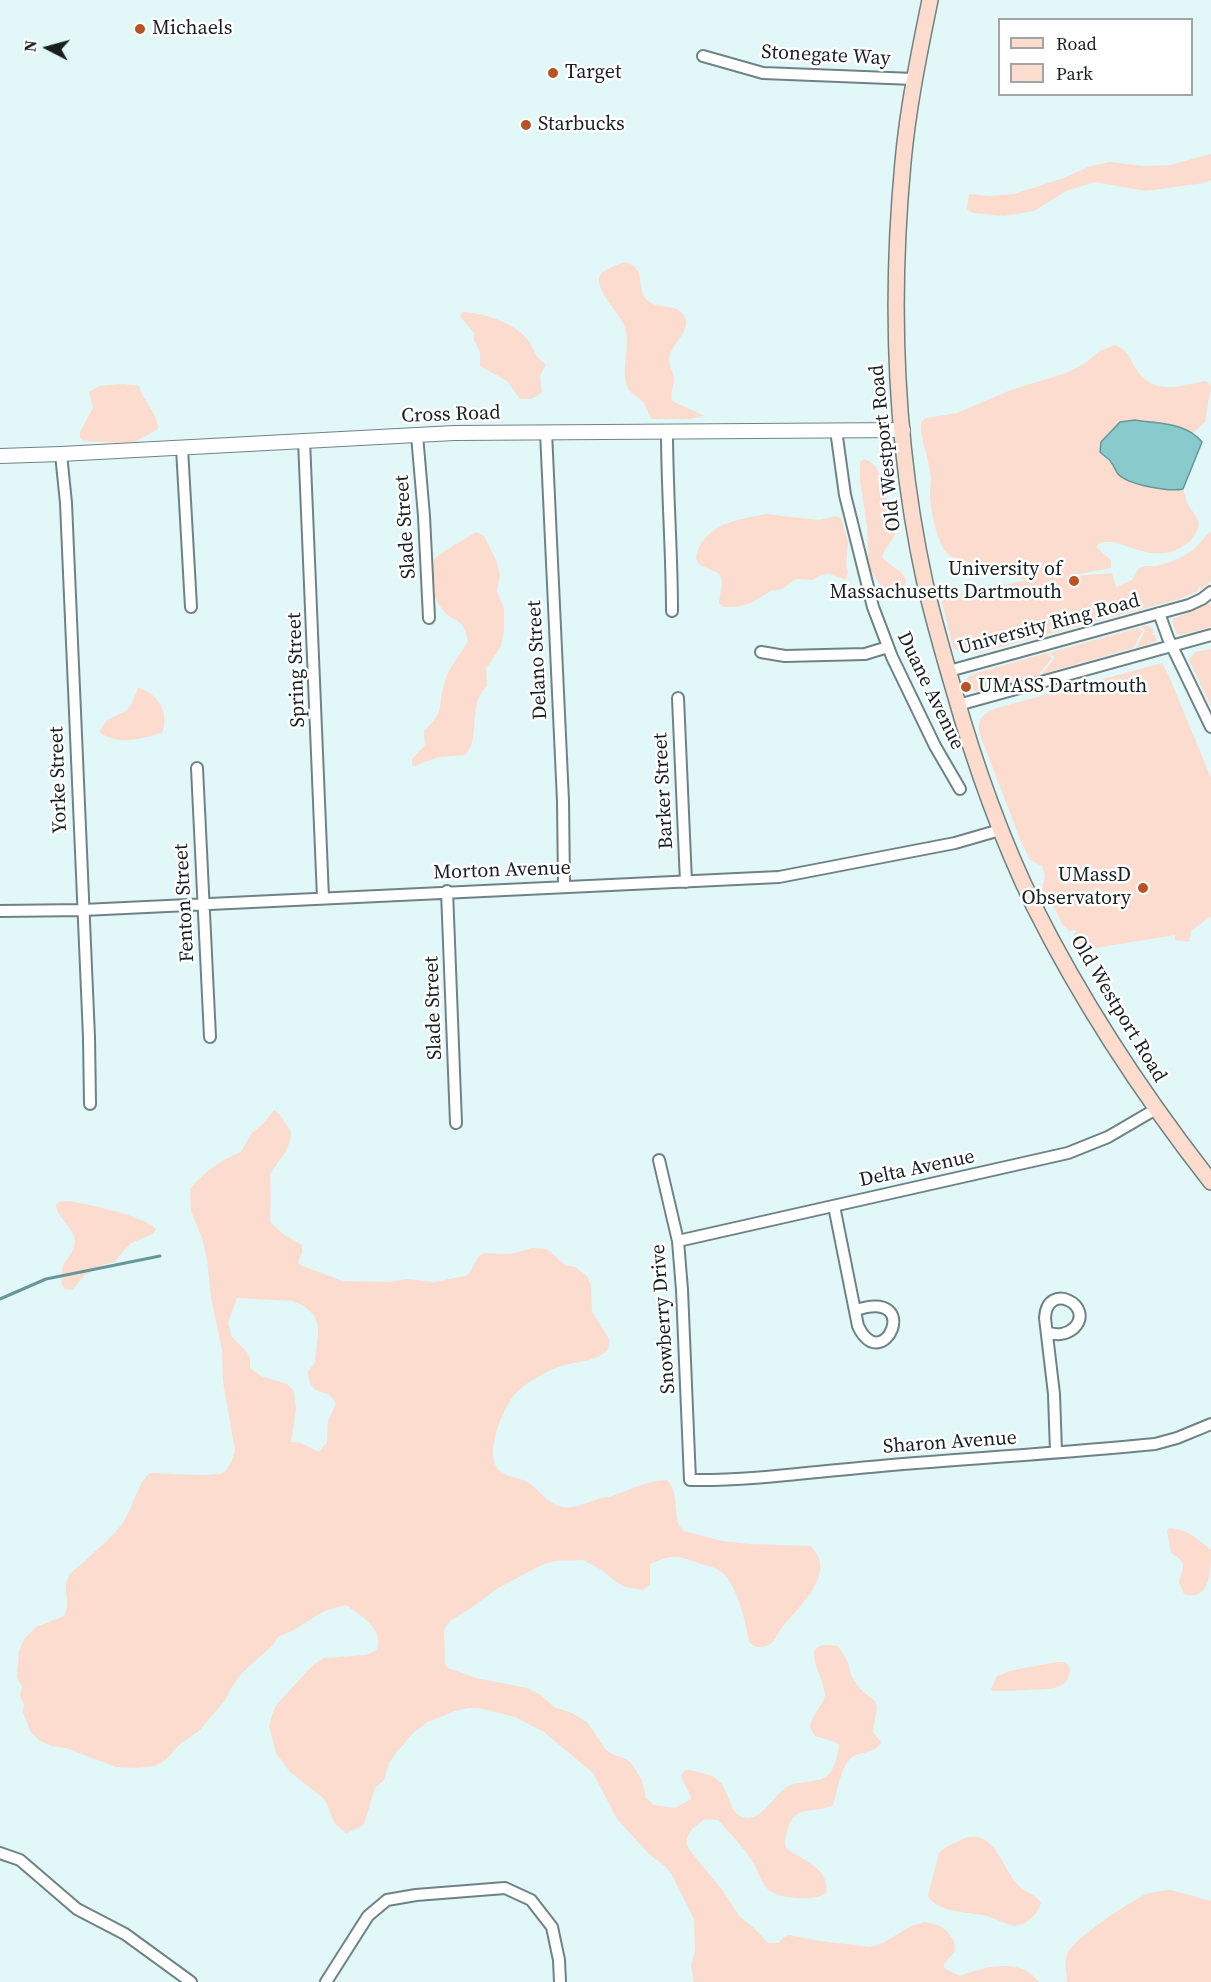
<!DOCTYPE html>
<style>
body{margin:0}
#map{position:relative;width:1211px;height:1982px;overflow:hidden;background:#e1f7f8;font-family:"Source Serif 4",serif}
canvas{display:block}
.legend{position:absolute;left:998px;top:18px;width:195px;height:78px;box-sizing:border-box;background:#fff;border:2px solid #a2a5a5;margin:0;padding:8px 10px;list-style:none;font-size:18px;color:#171f1f}
.legend li{display:flex;align-items:center;gap:12px;height:30px}
.legend b{width:30px;border:2px solid #a2a5a5}
.north{position:absolute;left:18px;top:18px;width:60px;height:60px;-webkit-text-stroke:4px #fff;paint-order:stroke;rotate:276deg;font-size:16px;font-weight:700;line-height:24px;text-align:center;color:#171f1f}
.north::after{content:'';display:block;margin:auto;width:21px;height:27px;background:#171f1f;clip-path:polygon(50% 0,100% 100%,50% 72%,0 100%)}
</style>
<div id="map">
<canvas width="1211" height="1982"></canvas>
<ul class="legend">
<li><b style="height:8px;background:#fddcce"></b>Road</li>
<li><b style="height:16px;background:#fcdccf"></b>Park</li>
</ul>
<div class="north">N</div>
</div>
<script>
const c = document.querySelector('canvas').getContext('2d');
c.lineJoin = 'round';
function fillPath(path, color) {
  c.fillStyle = color;
  c.fill(path, 'evenodd');
}
function strokePath(path, color, width, dash) {
  c.strokeStyle = color;
  c.lineWidth = width;
  c.lineCap = dash ? 'butt' : 'round';
  c.setLineDash(dash || []);
  c.stroke(path);
}
function label(font, color, halo, rows, align = 'center') {
  c.font = font + ' "Source Serif 4",serif';
  c.lineWidth = 5;
  c.setLineDash([]);
  c.textBaseline = 'middle';
  c.strokeStyle = halo;
  c.fillStyle = color;
  for (const [text, x, y, turn = 0] of rows) {
    c.save();
    c.translate(x, y);
    c.rotate((+turn || 0) * Math.PI / 180);
    c.textAlign = isNaN(turn) ? turn : align;
    if (halo) c.strokeText(text, 0, 0);
    c.fillText(text, 0, 0);
    c.restore();
  }
}
const green = new Path2D(`
 M1211 154V180L1204 183 1146 191 1095 182 1066 191 1034 211 1004 216 972 213 967 209 969 195 971 194 989 196 1014 194 1064 178 1088 167 1109 162 1145 166 1170 165Z
 M625 262C648 269 635 285 646 299 655 310 675 303 683 314 694 328 673 343 670 355 667 364 673 370 674 378 674 386 670 392 672 401L705 416 690 419H651C648 412 646 404 640 399 636 395 629 393 627 386 620 367 633 343 623 323 618 312 597 291 599 279 601 269 617 265 625 262Z
 M463 312C483 313 514 322 527 339 536 350 533 356 546 364L540 376 542 393 531 399H520L507 381 480 366V352L474 340V333L460 316Z
 M1115 345C1130 352 1128 356 1136 369 1152 395 1179 387 1204 381L1208 382 1211 387 1205 422 1193 433 1173 424 1135 420 1120 422 1101 442 1100 452C1106 457 1112 466 1116 469 1134 482 1161 494 1183 489 1185 493 1185 498 1187 502 1190 509 1197 516 1199 523 1199 528 1196 532 1194 536 1190 542 1186 544 1180 548 1148 566 1117 533 1098 544L1097 548 1111 560V568L1063 577 1112 573 1116 587 1132 580 1139 568 1146 566H1157L1176 560 1193 550 1211 531V581L1200 591 1201 584 1197 592 1176 600 978 653 965 654 953 648 941 598 1028 580C1009 576 993 570 975 564 966 561 958 561 949 555 938 548 930 509 930 495 930 487 932 480 930 472 928 454 920 440 921 422L926 418 957 413 1011 390 1066 373 1084 364 1100 351Z
 M123 384 139 386C144 403 158 413 158 429L131 444 84 441 80 438V432L93 408 89 392 99 386Z
 M864 459C880 464 881 480 885 494 889 506 899 517 896 531 893 541 885 547 882 557 889 566 901 569 906 579L903 597 897 600 890 599 869 568 867 527 860 480V462Z
 M766 514 819 520 835 516 841 518 848 542 846 566 848 572 846 580 829 574 821 575 813 580 796 579 782 589 771 591 751 603 737 607H723L719 603 722 582 720 575C714 569 705 569 699 564 695 560 696 555 698 550 709 523 740 519 766 514Z
 M476 532 484 536 496 560 500 574 497 591 504 608V631L501 646 486 669 487 686C466 706 482 738 465 755L438 757 415 766 412 765V759L425 745 424 731C446 710 437 707 445 681 449 666 461 655 468 641 462 614 455 626 443 610 436 602 432 590 432 579 431 575 430 569 431 565 433 555 466 539 476 532Z
 M1211 603V627L1181 635 1177 634 1172 622 1173 619Z
 M1146 625 1151 627 1154 632 1152 635 1155 634 1157 641 1136 648 1145 631 1141 627Z
 M1138 628 1143 631 1133 648 1042 674 1055 657 1048 653Z
 M1211 649V707L1189 660 1195 652Z
 M1046 653 1052 658 1039 675 983 691H972L965 686V681L970 675Z
 M1162 663 1169 676 1211 778V916L1191 931 1189 942 1175 940V935L1089 949 1077 943 1069 946 1076 930 1069 931 1062 924 1056 911 1042 889 1045 875 1042 866 1030 860 1020 839 979 732C978 717 984 713 997 708Z
 M138 688C158 693 170 713 162 733 141 739 118 746 99 732L107 720 126 711 132 703Z
 M274 1110 280 1115 291 1132V1138L286 1151 270 1174 271 1196 270 1219 272 1224 283 1234 302 1245V1253L298 1262 300 1265 343 1281 389 1282 407 1279 434 1282 466 1276 470 1272 478 1257 484 1253 510 1254 533 1248 547 1249 565 1265 575 1267 587 1276 591 1285 592 1312 609 1339 608 1350C595 1362 578 1361 561 1366 546 1371 529 1381 518 1391 504 1404 482 1455 500 1471 508 1478 522 1477 533 1486 541 1493 550 1505 562 1507 575 1509 589 1502 601 1498 606 1497 610 1497 615 1495 631 1489 650 1480 667 1480 682 1496 670 1519 684 1531L722 1541 749 1544 810 1546C840 1572 797 1608 781 1629 777 1634 775 1641 770 1644 763 1649 754 1648 749 1642 746 1622 738 1589 724 1574 717 1567 707 1566 698 1563 676 1555 673 1554 650 1564V1584L643 1590 625 1587 615 1581 602 1570 583 1560 556 1561 544 1564 498 1588 474 1606 450 1621 444 1630 445 1664 448 1668 476 1678 527 1688 541 1695 554 1707 572 1713 587 1722 606 1750 614 1755 626 1759 631 1763 642 1780 646 1798 654 1805 675 1808 691 1799C690 1790 683 1785 681 1775L686 1770H689C698 1772 712 1774 719 1781 728 1789 729 1810 740 1816 758 1826 773 1797 784 1789 796 1779 816 1785 828 1775 835 1769 838 1754 839 1745L835 1742 815 1736 810 1727C812 1713 825 1704 825 1694 824 1674 794 1639 838 1646L848 1662 851 1675 859 1688 875 1701 877 1707 873 1732 881 1742C875 1755 858 1750 849 1760 839 1772 838 1791 833 1805 813 1815 792 1803 787 1833 785 1839 784 1842 786 1848 804 1861 830 1868 826 1893 817 1901 783 1899 772 1892 762 1887 759 1873 754 1864 744 1848 731 1834 718 1820L705 1819C695 1826 683 1835 688 1848L723 1891 740 1917 753 1927 768 1943H778L784 1937 789 1935 820 1941 870 1947 883 1943 911 1926 925 1922 938 1925 946 1930 954 1941 955 1951 944 1964V1968L960 1976C978 1968 1010 1960 1028 1972 1032 1974 1036 1979 1039 1982H694L691 1965 695 1952 694 1919 672 1875 665 1866 650 1855 617 1819 593 1773 544 1732 515 1717 479 1708H468L455 1711 428 1722 414 1732 396 1753 389 1763 384 1780 375 1788 364 1824 359 1828 346 1833 334 1823 327 1804 322 1797 290 1772 276 1753 269 1726 273 1712 277 1704 313 1665 324 1658 366 1655 377 1650C384 1628 361 1616 346 1605L324 1611 294 1630 278 1637 273 1645 242 1673 231 1688 226 1699 199 1731 180 1744 167 1759 155 1766 138 1768 116 1767 66 1748 52 1746 40 1741 30 1731 23 1712 24 1704 20 1696 22 1686 17 1678 19 1651 25 1638 36 1627 64 1616C72 1601 61 1590 69 1576 73 1569 80 1566 86 1560 97 1549 113 1537 122 1524 133 1509 138 1480 151 1473 164 1473 216 1478 224 1472 230 1467 233 1458 235 1451L223 1381 222 1350 211 1297 207 1259 202 1238 191 1211 190 1189C205 1171 219 1161 241 1152L251 1134 264 1123ZM237 1298 293 1301 304 1306 314 1315 318 1326V1334L315 1362 308 1372C310 1401 327 1384 336 1404L328 1421 327 1442 319 1452 301 1443 291 1442 296 1410 294 1391 287 1384 261 1376 250 1368V1358L246 1351 232 1337 228 1323Z
 M68 1201C84 1203 150 1217 156 1230L153 1234 131 1243 114 1262 105 1264 85 1275 72 1290 65 1289C60 1284 62 1283 62 1276 62 1258 70 1260 74 1247 79 1229 57 1220 56 1205L59 1202Z
 M1169 1528C1187 1529 1198 1539 1211 1550 1211 1569 1211 1602 1184 1594L1179 1582C1183 1565 1188 1563 1171 1553L1167 1531Z
 M1057 1662H1065L1070 1668C1070 1694 1043 1688 1026 1690 1015 1691 1005 1691 993 1691L991 1689 997 1676 1013 1670Z
 M967 1837C971 1837 978 1836 981 1838 999 1845 1006 1874 1019 1886 1026 1893 1037 1895 1041 1903 1038 1915 1027 1924 1015 1926 1005 1924 996 1919 987 1916 970 1912 937 1913 928 1896L939 1853C945 1846 958 1842 967 1837Z
 M1171 1890 1211 1901V1982H1067C1067 1974 1064 1962 1067 1954 1074 1938 1127 1904 1144 1895 1152 1891 1162 1891 1171 1890Z`);
const water = new Path2D(`
 M1135 420C1159 424 1186 422 1202 442L1183 489C1169 492 1128 485 1118 474 1115 470 1114 466 1111 462 1108 458 1103 455 1100 452L1101 442 1120 422Z`);
const stream = new Path2D(`
 M0 1299 46 1279 160 1256`);
const minor = new Path2D(`
 M703 56 763 73 914 79
 M836 430 845 495 873 607 892 657 935 746 960 789
 M667 431C667 491 672 551 672 611
 M546 432 563 801 564 886
 M417 435 424 516 429 618
 M304 440 323 898
 M182 448 191 607
 M61 454 66 503 89 1037 90 1104
 M1159 613 1168 638 1211 727
 M761 652 785 656 865 654 888 647
 M949 671 1189 605 1202 599 1211 592
 M678 698 686 882
 M958 705 1211 635
 M197 768 210 1037
 M447 891 456 1123
 M0 911 83 910 779 877 955 843 1000 830
 M659 1160 678 1241 682 1290 690 1480C754 1481 818 1471 881 1466 972 1458 1064 1453 1155 1444L1177 1438 1211 1424
 M834 1206 858 1326C883 1378 924 1288 856 1310
 M678 1241 1068 1153 1108 1137 1156 1109
 M1048 1333C1058 1335 1066 1335 1074 1328 1096 1306 1047 1280 1045 1318L1054 1394 1056 1452
 M0 1853 20 1860 77 1909 125 1934 191 1982
 M326 1982 368 1916 387 1900 416 1895 505 1888 531 1900 552 1927 559 1960 560 1982`);
const tertiary = new Path2D(`
 M0 456 61 454 454 433 903 430`);
const secondary = new Path2D(`
 M930 0C919 54 908 107 903 162 890 301 895 446 925 583 933 618 943 653 953 687 974 762 1000 836 1034 906 1083 1004 1143 1095 1211 1182`);
const markers = [
 [140,29,6,"#b95324"],
 [553,73,6,"#b95324"],
 [526,125,6,"#b95324"],
 [1074,581,6,"#b95324"],
 [966,687,6,"#b95324"],
 [1143,888,6,"#b95324"]
];
const poiNames = [
 ["Michaels",152,29],
 ["Target",565,73],
 ["Starbucks",538,125],
 ["University of",1062,570,"right"],
 ["Massachusetts Dartmouth",1062,593,"right"],
 ["UMASS Dartmouth",978,687],
 ["UMassD",1131,876,"right"],
 ["Observatory",1131,899,"right"]
];
const streetNames = [
 ["Stonegate Way",826,56,3],
 ["Cross Road",451,415,-2],
 ["Old Westport Road",886,448,-96],
 ["Slade Street",406,527,-94],
 ["University Ring Road",1049,625,-15],
 ["Delano Street",538,660,-93],
 ["Spring Street",297,670,-92],
 ["Duane Avenue",930,691,64],
 ["Yorke Street",59,780,-92],
 ["Barker Street",664,791,-93],
 ["Morton Avenue",502,871,-2],
 ["Fenton Street",185,903,-93],
 ["Slade Street",434,1008,-92],
 ["Old Westport Road",1118,1009,59],
 ["Delta Avenue",917,1169,-12],
 ["Snowberry Drive",664,1319,-94],
 ["Sharon Avenue",950,1443,-4]
];
fillPath(green, '#fcdccf');
fillPath(water, '#89cacd');
strokePath(water, '#679799', 1.5);
strokePath(stream, '#679799', 3);
strokePath(minor, '#6f8384', 14);
strokePath(tertiary, '#6f8384', 16);
strokePath(secondary, '#6f8384', 18);
strokePath(minor, '#fff', 10);
strokePath(tertiary, '#fff', 14);
strokePath(secondary, '#fddcce', 15);
for (const [x, y, r, color] of markers) {
  const dot = new Path2D();
  dot.arc(x, y, r, 0, 2 * Math.PI);
  c.fillStyle = color;
  c.fill(dot);
  strokePath(dot, '#fff', 2);
}
label('20px', '#171f1f', '#fff', poiNames, 'left');
label('20px', '#171f1f', '#fff', streetNames);
</script>
